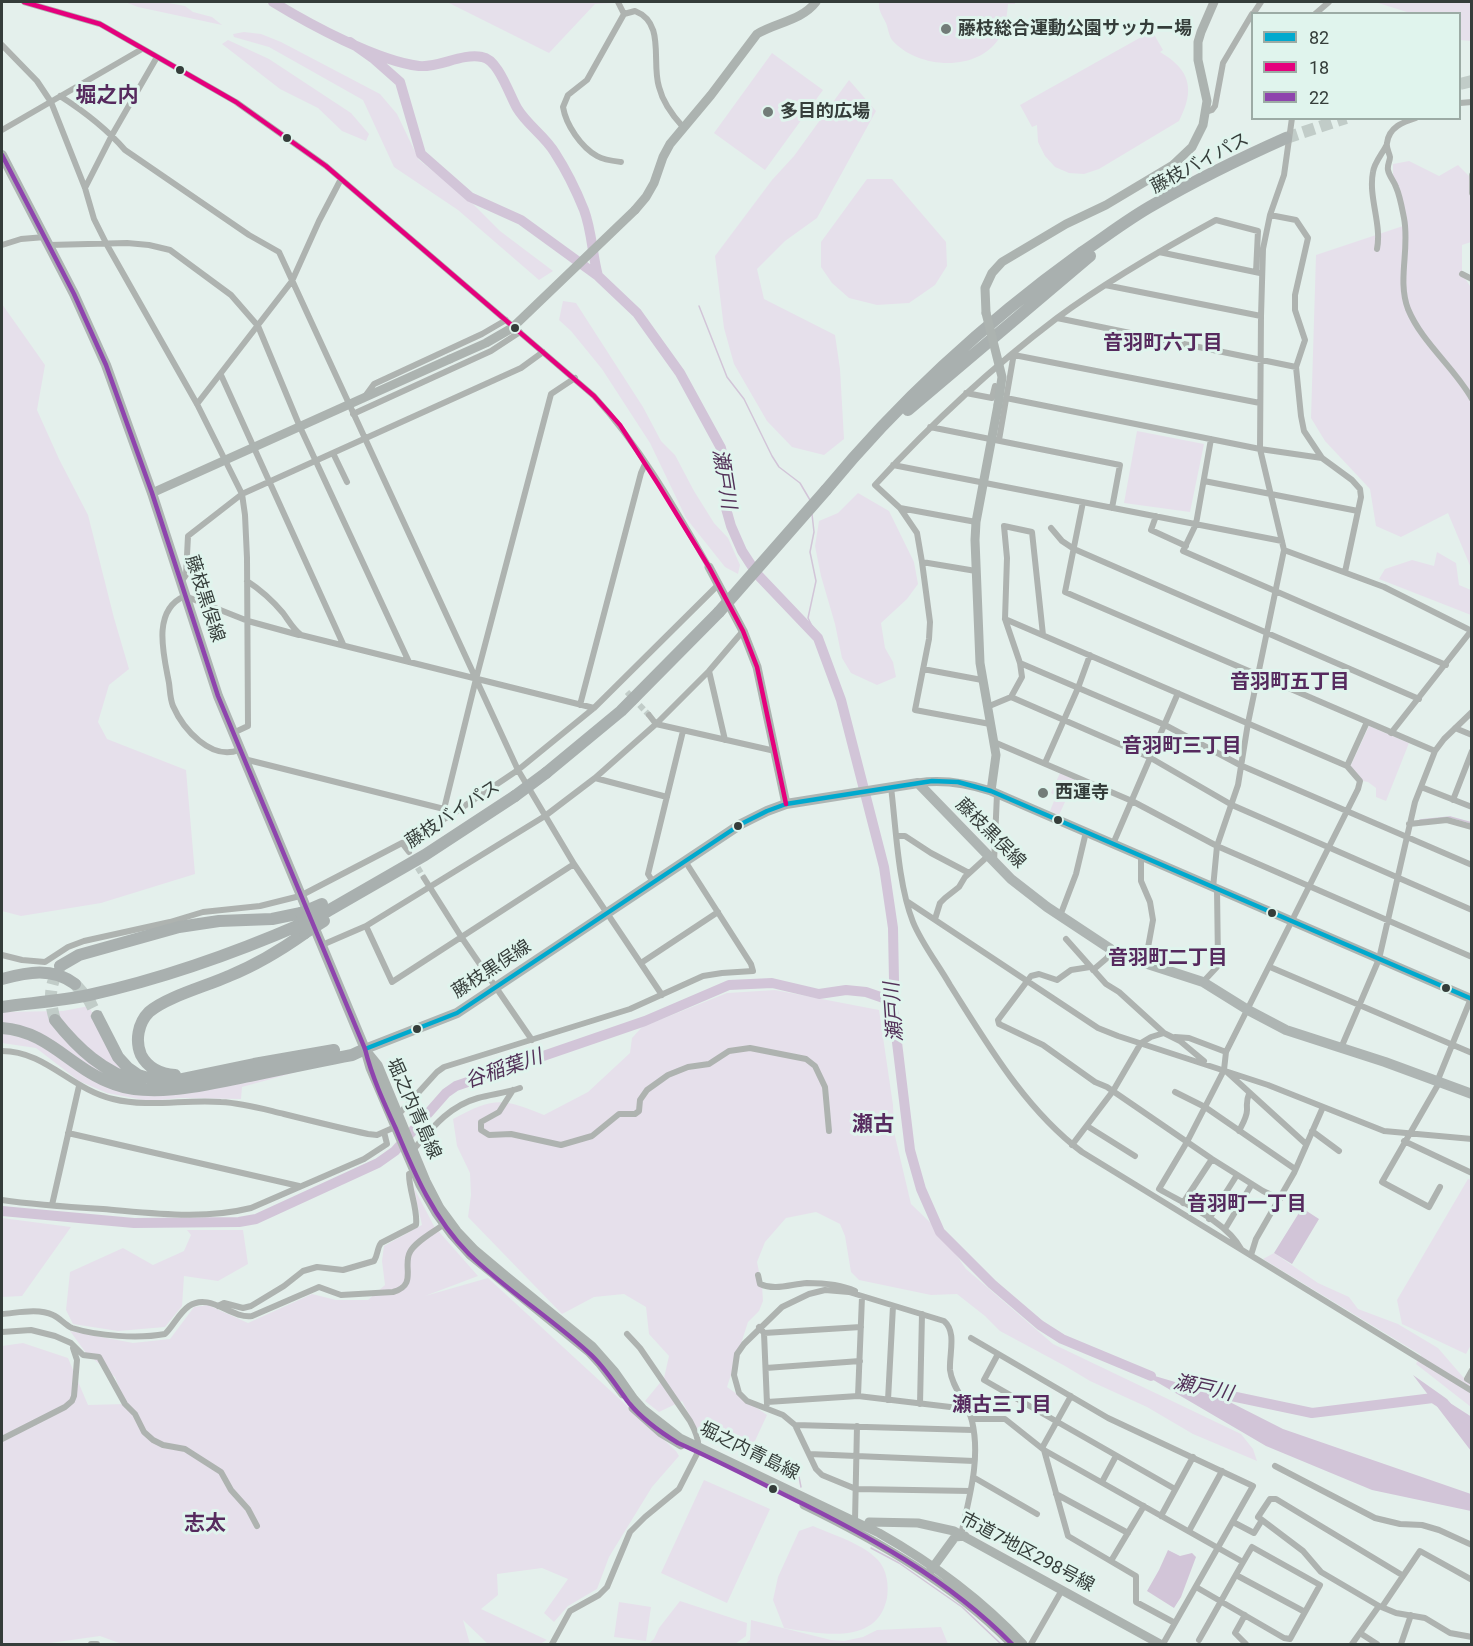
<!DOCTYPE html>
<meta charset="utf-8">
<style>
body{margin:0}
#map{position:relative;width:1473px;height:1646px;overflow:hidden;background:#e4f0ec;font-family:Roboto,sans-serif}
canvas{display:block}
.frame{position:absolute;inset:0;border:3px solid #353d3a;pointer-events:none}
.legend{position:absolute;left:1251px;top:12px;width:210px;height:108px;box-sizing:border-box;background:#e0f4ed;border:2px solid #9caba5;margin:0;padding:8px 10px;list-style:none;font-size:18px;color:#353d3a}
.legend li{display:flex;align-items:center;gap:12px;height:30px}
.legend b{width:30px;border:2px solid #9caba5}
</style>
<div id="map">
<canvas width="1473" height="1646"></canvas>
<div class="frame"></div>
<ul class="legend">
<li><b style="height:8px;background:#00a9ce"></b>82</li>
<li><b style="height:8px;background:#e5007d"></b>18</li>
<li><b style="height:8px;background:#8e44ad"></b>22</li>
</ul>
</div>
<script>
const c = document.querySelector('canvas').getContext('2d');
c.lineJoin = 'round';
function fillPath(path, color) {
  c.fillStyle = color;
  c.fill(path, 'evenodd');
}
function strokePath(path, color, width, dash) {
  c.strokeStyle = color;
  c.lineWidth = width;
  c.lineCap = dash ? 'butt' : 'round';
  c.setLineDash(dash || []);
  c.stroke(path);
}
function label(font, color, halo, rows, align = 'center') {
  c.font = font + ' Roboto,"Noto Sans JP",sans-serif';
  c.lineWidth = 6;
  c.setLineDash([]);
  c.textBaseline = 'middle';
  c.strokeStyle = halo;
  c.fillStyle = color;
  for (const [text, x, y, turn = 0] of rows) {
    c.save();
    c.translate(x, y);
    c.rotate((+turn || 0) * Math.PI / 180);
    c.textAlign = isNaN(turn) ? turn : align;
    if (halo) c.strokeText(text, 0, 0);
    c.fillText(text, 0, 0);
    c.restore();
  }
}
const green = new Path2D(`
 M125 2H163L185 6 193 12 212 17 222 25 138 7Z
 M447 2H635L595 4 549 53Z
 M879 2H1015V4H1008C1007 14 1006 26 1001 35 981 73 918 70 892 40 889 36 888 28 886 23 882 15 878 10 879 2Z
 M1375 2H1471V41L1460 40V14L1410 13Z
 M1152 31 1163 50 1160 52C1191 70 1195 90 1179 121L1099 169 1084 174 1069 173 1055 167 1045 156 1038 142 1037 125 1032 127 1020 105Z
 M244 32 261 34 281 42 380 94 397 114 419 160 467 198 500 231 553 271 539 280 458 210 394 167 363 100 269 47 234 37 233 34Z
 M228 40 269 59 351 113 369 134 366 141 342 131 318 108 280 89 222 44Z
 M772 53 823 90 765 170 714 133Z
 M849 80 876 111 817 218 785 241 757 269 764 299 835 335 840 369 844 439 824 455 792 447 767 421 734 364 724 328 715 256 772 180 794 156Z
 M1409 161 1439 176 1458 165 1472 179 1471 242 1462 245V274L1472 289 1471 568 1448 513 1401 537 1376 526 1370 489 1325 441 1311 418 1316 255 1406 225 1393 178V164Z
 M867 179H892L946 242 947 266 935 285 909 303 877 305 849 298 832 283 821 267V242Z
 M563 301 576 303 643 407 661 441 675 455 694 491 714 523 728 538 740 565 738 574 725 567 686 518 650 443 602 369 571 331 559 320Z
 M2 304 45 365 37 410 59 459 88 515 114 618 129 669 109 685 98 722 107 739 186 770 195 874 101 903 21 916 2 911Z
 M1137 431 1204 444 1190 512 1124 503Z
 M858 493 889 511 914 562 918 584 907 599 881 623 885 648 893 662 896 677 877 685 851 673 842 658 835 624 821 576 815 546 819 521 838 513Z
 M1437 552 1456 563 1459 585 1471 590V615L1379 579 1385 569 1412 560 1434 566Z
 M1369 726 1409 743 1386 801 1376 797V788L1368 782 1363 781 1350 767Z
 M1060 773 1075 780 1059 815 1050 811 1056 796 1051 793Z
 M775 990 879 1010 893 1105 894 1132 911 1204 940 1232 966 1269 1053 1344 1241 1434 1253 1449 1257 1461 1193 1434 1147 1407 1090 1381 1065 1366 1000 1331 985 1316 957 1294 931 1295 859 1280 851 1272 845 1236 840 1224 816 1212 786 1218 765 1242 757 1262 762 1286 763 1301 759 1311 748 1322 727 1387 767 1415 754 1443 712 1422 698 1432 682 1401 659 1412 645 1401 664 1378 669 1356 649 1334 646 1307 624 1294 594 1297 562 1314 468 1217 471 1195 470 1173 457 1146 453 1119C495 1097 501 1098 544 1115L588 1092 630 1053 632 1038 642 1027 727 993Z
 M89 1006 107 1045 123 1068 117 1073 53 1020 126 1081 104 1078 2 1026V1012L63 1011Z
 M2 1033 40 1042 114 1087 300 1071 242 1087 241 1099 180 1098 149 1101 107 1093 79 1081 36 1048 2 1043Z
 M1468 1179 1472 1180V1343L1466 1354 1402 1324 1397 1300Z
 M413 1186 434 1226 478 1276 425 1296 488 1278 676 1451 679 1456 652 1487 609 1557 597 1589 568 1606 554 1622 544 1613 568 1579 542 1568 497 1574 498 1595 481 1609 547 1640 540 1644H488L463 1620 470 1644H122L100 1636 43 1644H2V1346L23 1343 68 1358 88 1405 125 1404 115 1377 86 1353 70 1331 133 1343 170 1339 194 1307 208 1305 248 1323 312 1294 336 1300H368L385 1285 382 1261 384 1246 422 1225Z
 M2 1218 71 1227 22 1296 2 1297Z
 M187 1230H243L248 1264 218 1281 184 1276 182 1306 165 1327 118 1331 73 1324 66 1310 70 1272 123 1248 153 1265 184 1251 191 1235Z
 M1274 1253 1318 1283 1349 1297 1358 1309 1398 1324 1438 1348 1463 1377 1471 1382V1407L1416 1364 1421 1355 1263 1259Z
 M704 1480 770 1509 727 1603 661 1573Z
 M813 1526C833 1535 862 1543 878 1560 887 1570 889 1585 887 1598 877 1646 822 1634 784 1628L773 1600 778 1577 799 1531Z
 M680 1601 747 1623 746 1636 735 1644H648L654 1639 659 1628Z
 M619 1602 651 1607 646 1641 614 1637Z
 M751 1620 831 1640 844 1641 863 1637 877 1630 941 1627 948 1644H745L750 1640Z`);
const water = new Path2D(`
 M1302 1208 1319 1219 1292 1264 1274 1253Z
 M1138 1371 1212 1393 1283 1429 1471 1494V1511L1372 1490 1266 1446Z
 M1413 1375 1447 1399 1471 1427V1451Z
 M1168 1550 1180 1556 1192 1553 1196 1557 1181 1597 1174 1608 1147 1591 1159 1570Z`);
const stream = new Path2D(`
 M699 306 727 377 744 399 772 456 779 467 800 483 810 500
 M812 514 814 532 810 552 816 581 808 618 818 638
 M1420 820 1450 817 1472 823
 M702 1438 710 1437 749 1446 762 1456 789 1463 798 1472 801 1487
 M871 1548 899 1563 962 1607 1001 1644`);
const river = new Path2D(`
 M273 2C309 24 377 61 419 66 439 68 461 53 482 57 498 59 509 94 517 108 527 125 545 136 555 153 566 170 576 190 584 210 592 231 592 254 598 276
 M350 42 374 59 400 82 421 154 470 197 521 220 598 276 637 313 680 373 721 448 727 478 725 505 731 526 742 551 757 574 818 638 841 700 884 867 893 928 894 981 892 1001 910 1150 921 1189 940 1232 992 1284 1040 1325 1062 1339 1151 1376
 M2 1211 134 1223 239 1222 256 1219 378 1163 395 1151 446 1093 456 1086 645 1021 729 985 772 983 819 994 846 990 866 992 892 1001
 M1198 1389 1312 1413 1433 1398 1472 1423`);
const streetTunnel = new Path2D(`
 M627 692 649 715
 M413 860 424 878`);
const highwayTunnel = new Path2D(`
 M1460 84 1472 81
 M1286 138 1346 118
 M75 984 89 1000 97 1016
 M55 1020C49 1000 49 985 60 967`);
const street = new Path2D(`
 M24 2 100 24 236 102 326 166 594 396C640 446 675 508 709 567
 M618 2 624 14
 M1253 14 1261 2
 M1315 14 1329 2
 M2 45 37 81 51 102 85 188 94 219 107 245 197 404 242 494 245 515 247 558 248 726 233 733
 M60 96C85 112 106 128 125 150L249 235 279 252 518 770 574 864 662 995
 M1460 103 1472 102
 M1206 112 1212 110 1215 106 1223 63 1252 14
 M1416 118C1403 122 1389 127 1387 143 1386 148 1389 152 1390 157 1390 161 1387 165 1388 170 1389 176 1394 181 1396 187 1400 196 1402 208 1404 218 1410 249 1397 280 1408 309 1422 343 1454 367 1472 399
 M2 130 142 49
 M621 162C613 161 604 160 597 156 581 147 566 125 563 107L568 95 587 80 624 14 635 11C666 23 651 62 659 87 663 103 672 115 683 127
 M1472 175V193
 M85 188 112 135 157 57
 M1270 215 1296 220 1308 238 1295 295V310L1305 340 1296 367 1301 416 1304 431 1322 458 1352 480 1360 489 1361 497 1345 572
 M2 245 21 239 45 237
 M49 245 127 243 149 245 170 250 231 295 258 326 300 427 409 662
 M1377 249C1382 224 1368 197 1373 172 1374 163 1382 154 1386 146
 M1159 252 1260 273
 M1462 274 1472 279
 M1105 285 1261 316
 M1057 318 1296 367
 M1014 355 1260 403
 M221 375 343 644
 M966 393 992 398 995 386
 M366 395 374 384 482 334 506 320
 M1006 398 1260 449 1322 458
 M197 404 292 281 319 221 341 179
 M353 414 491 351 520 332
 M930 427 1120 465 1112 508
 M1211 439 1196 524 1183 551 1446 665
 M999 440 1014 353
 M333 453 347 482
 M893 465 1282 541
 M1204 481 1358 511
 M1083 502 1065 592 1435 751
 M900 508 976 522
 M1156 516 1151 530 1186 546
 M1051 528 1062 541 1074 549 1419 699
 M1284 550 1384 587 1472 631
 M922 562 976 571
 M247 581C261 590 272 600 283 613 289 621 293 629 301 635L594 708
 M181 582 186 575 188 536 242 494 521 368 543 352
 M1005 619 1347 766 1360 781 1358 789 1226 1052 1224 1070 1187 1142 1159 1189C1185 1204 1227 1222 1241 1249
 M1020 663 1165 725 1240 765 1472 865
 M923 669 982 680
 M709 671 725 740
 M1011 697 1149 757 1232 805 1472 910
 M580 705 641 473 645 464
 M987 707 1011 697 1022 677 1020 663 1005 619 1007 558 1004 526 1032 532 1043 635
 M649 715 656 724 775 751
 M990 724 915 710 929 639 930 622 922 562 917 533 900 508 875 485C931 424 991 368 1057 318 1107 281 1161 250 1216 220L1258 231 1256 272
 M1455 728 1472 735
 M1391 733 1471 631
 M994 742 1132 801 1217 846 1472 957
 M239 750C211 761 183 729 173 706 170 699 170 690 169 683 164 656 151 610 185 596L248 621 299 635
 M244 759 444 809
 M1045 763 1078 688 1090 655
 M1347 766 1367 722
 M595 778 667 797
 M891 787C896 828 898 884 913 922 922 944 938 964 950 985 988 1045 1025 1109 1082 1152L1472 1391
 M1421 787 1472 807
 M1453 800 1472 751
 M448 817 518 770 594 708 719 584
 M1409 824 1447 820 1472 827
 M898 836H905L931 853 969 873
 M402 843 409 852
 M1113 844 1178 693
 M1141 857V881L1150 902 1153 920 1145 964
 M994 862 997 794
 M424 878 462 938 532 1040
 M653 882 648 874 683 731
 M1213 888 1217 846 1238 785 1248 723 1284 550 1260 449 1261 316 1263 249 1270 215 1284 175 1292 118
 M908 902 1098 1028 1118 1036 1268 1085 1384 1131 1472 1139
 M1060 916 1076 874 1086 832
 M935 919 940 903 945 898 959 887 965 877 988 856
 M366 926 392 982 574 864
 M1066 939 1106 984 1119 992 1164 1033 1180 1041 1204 1061
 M322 945 366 926 545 816 595 778 656 724 709 671 743 631
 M2 955 22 960 45 962 68 947 84 941 170 922 203 912 260 906 300 896 402 843 448 817 444 809 476 679 551 394 575 378
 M641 963 718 912
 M1090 967 1071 970 1057 980 1039 974 1031 976 998 1020 999 1024 1043 1045 1095 1082 1107 1087 1212 1159 1263 1191 1280 1199
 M1270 967 1472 1053
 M1093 970 1107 958 1112 950
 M1203 982 1217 967 1218 962 1217 889
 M1175 1037 1189 1038 1226 1052
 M1341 1048 1379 959 1415 802 1435 751 1444 739 1472 712
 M2 1051C45 1051 71 1089 113 1099 149 1108 185 1099 221 1102 243 1103 263 1109 284 1114 312 1121 340 1128 368 1134L377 1135 395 1127
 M1227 1072 1306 1144
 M1437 1082 1472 996
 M1439 1083 1382 1182 1429 1207 1440 1187
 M513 1090 499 1112 481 1122V1130L489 1135 511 1134 561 1145 592 1136 619 1114H635L639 1111 640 1100 647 1090 668 1075 688 1067 709 1064 729 1051 750 1048 806 1059 815 1066 825 1087 829 1131
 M1175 1092 1205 1107 1295 1169
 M398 1115 437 1072 444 1067 630 1009 703 976 722 973 753 971 751 964 685 861
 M1087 1126 1135 1156
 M1239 1131C1242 1125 1247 1117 1247 1110 1247 1103 1246 1101 1249 1094
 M1312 1131 1339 1151
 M68 1133 299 1186
 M1404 1141 1472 1173
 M1072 1145 1113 1091 1141 1043 1151 1037 1164 1033
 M413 1150C432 1128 449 1106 478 1098 492 1094 506 1093 520 1088
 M2 1200C35 1205 69 1207 103 1209 152 1213 203 1220 251 1208L364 1159 387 1144 384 1132
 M1183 1203 1212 1159
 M52 1205 79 1086
 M1209 1219 1237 1175
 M1225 1229 1252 1184
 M1251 1255 1256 1239 1294 1173 1323 1107
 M758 1275 760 1284C775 1291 791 1284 807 1283 823 1283 840 1284 855 1291
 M218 1306 224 1303 243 1308 251 1306 284 1286 303 1271 317 1267 343 1270 374 1261C378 1255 377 1248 381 1243L416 1225C418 1209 409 1191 409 1174L413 1172
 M2 1314C17 1313 38 1308 53 1315 60 1318 65 1325 72 1328 98 1336 138 1339 165 1334 174 1325 179 1313 189 1306 210 1292 231 1319 252 1316L319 1287 341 1295 393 1292C418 1285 402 1266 410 1252 416 1241 434 1232 444 1224
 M759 1327 764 1333 861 1327
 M2 1332 31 1330 55 1336 71 1343 83 1355 99 1357 125 1404 135 1414 144 1432 153 1440 163 1445 185 1449 221 1472 231 1490 248 1509 257 1526
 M764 1333 767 1404
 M971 1338 1108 1418 1253 1486 1163 1644
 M998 1354 984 1380 1175 1489
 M766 1368 860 1361
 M1472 1370 1467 1379 1472 1382
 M858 1396 862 1297
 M888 1400 893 1306
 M767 1402 858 1396 967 1409
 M920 1404 922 1314
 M972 1419H1005L1044 1450 1243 1562
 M795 1425 973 1430
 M2 1439 65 1407 72 1401 74 1396 77 1360 73 1348
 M1042 1448 1071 1396
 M1044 1450 1068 1536 1136 1576V1602L1175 1623
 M809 1454 974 1461
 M1275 1466 1375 1518 1400 1524 1422 1525 1439 1530 1472 1545
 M973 1477 1037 1514
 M1102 1482 1116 1456
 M1056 1494 1128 1533
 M1161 1516 1193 1457
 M855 1521 857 1426
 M1233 1522 1254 1533 1262 1520
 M1189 1531 1222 1471
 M961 1535C969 1498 981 1459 972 1421 968 1403 952 1388 950 1370 949 1354 957 1332 944 1321L849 1292 825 1290 809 1294 782 1307 744 1344 737 1354 734 1375 739 1393 747 1401 783 1415 795 1425 816 1469 822 1475 856 1489 970 1491
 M1111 1561 1144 1506
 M1236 1575 1305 1612
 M1402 1575 1276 1499H1270L1258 1517 1303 1551 1321 1572 1379 1606 1396 1613 1425 1618 1450 1633 1472 1637
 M1196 1587 1284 1638 1290 1639 1320 1585 1252 1547C1234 1577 1217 1609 1199 1640
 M1382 1607 1420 1551 1472 1580
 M1245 1615 1235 1633 1246 1644
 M1360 1633 1377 1644
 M91 1644H97
 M552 1644 570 1611 599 1595 607 1587 630 1532 645 1517 679 1489 698 1452C700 1442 695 1430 690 1421L640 1348 627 1334
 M1031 1644 1062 1590
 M1352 1644 1379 1606
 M1401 1644 1411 1615`);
const secondary = new Path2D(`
 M635 210 646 197 654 183 663 157 670 144 711 95 757 34C777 22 801 21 816 2
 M986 313 985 288 992 273 1002 262 1066 224 1106 205 1173 165 1192 147 1203 125 1207 101 1198 60V42L1201 32 1214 2
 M152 493 450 359
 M709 567 743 631 757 667 786 804
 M918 783C943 779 966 783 991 791L1472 999
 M991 791 996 755 980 663 975 540 976 522 998 405
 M365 1049 378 1065 426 1181 440 1208 457 1231 475 1250 506 1276 592 1346 615 1372 634 1399 643 1409 680 1438 879 1533C932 1563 981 1599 1023 1644
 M366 1054 370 1068 420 1185 436 1213 452 1235 470 1255 589 1352 600 1364 623 1394
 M633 1408 661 1433 681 1445
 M804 1505C880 1542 953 1584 1012 1644
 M869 1522 918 1523 954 1531 1160 1644
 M931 1570 955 1537 965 1536`);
const primary = new Path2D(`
 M2 155 74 294 106 365 152 493 218 696 365 1049 457 1013 741 824 767 811 786 804 918 783 1011 879 1047 907 1112 950 1129 958 1203 982 1248 1010 1286 1030 1385 1062 1472 1094`);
const highway = new Path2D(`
 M908 410 1090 256
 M826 490C900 400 987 321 1081 253 1105 237 1128 219 1153 205 1196 180 1241 158 1286 138
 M546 773 621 711 719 612
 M326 912 425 855 515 796
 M60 966 79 955 179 927 219 921 272 919 301 913
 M2 979C28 972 52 967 75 984
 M2 1007C30 1003 60 1001 89 995 162 979 235 953 304 923
 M97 1016 118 1057 128 1068 138 1075 151 1079 177 1080 254 1064 334 1050
 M55 1020C78 1049 103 1072 140 1083
 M2 1028C49 1031 72 1070 114 1084 155 1099 212 1083 254 1075 287 1068 320 1061 352 1055L365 1049
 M175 1075C161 1074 148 1068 141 1055 135 1041 138 1023 149 1012 166 997 207 986 229 976 256 965 281 950 305 933`);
const secondaryBridge = new Path2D(`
 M986 313 1002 377 998 405
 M450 359 486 343 512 328 635 210`);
const highwayBridge = new Path2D(`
 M719 612 826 490
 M515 796 546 773
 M301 913 322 904
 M304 923 326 912
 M305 933 324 921`);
const bus1 = new Path2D(`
 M365 1049 457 1013 741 824 767 811 786 804 932 781 958 782 991 791 1472 999`);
const bus2 = new Path2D(`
 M24 2 100 24 236 102 326 166 594 396 620 425 658 484 709 567 743 631 757 667 786 804`);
const bus3 = new Path2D(`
 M2 155 74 294 106 365 152 493 218 696 365 1049C372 1077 384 1103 396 1129 415 1175 434 1219 469 1254 506 1290 551 1318 589 1353 605 1367 616 1386 629 1403 642 1419 660 1432 678 1443 714 1459 749 1477 785 1495 867 1535 947 1578 1012 1644`);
const markers = [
 [946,29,6,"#727c78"],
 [180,70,5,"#353d3a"],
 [768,112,6,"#727c78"],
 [287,138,5,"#353d3a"],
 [515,328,5,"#353d3a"],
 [1043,793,6,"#727c78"],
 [1058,820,5,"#353d3a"],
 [738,826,5,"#353d3a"],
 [1272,913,5,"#353d3a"],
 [1446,988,5,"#353d3a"],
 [417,1029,5,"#353d3a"],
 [773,1489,5,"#353d3a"]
];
const poiNames = [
 ["藤枝総合運動公園サッカー場",958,29],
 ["多目的広場",780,112],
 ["西運寺",1055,793]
];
const streetNames = [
 ["藤枝バイパス",1200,164,-28],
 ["藤枝黒俣線",204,599,72],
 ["藤枝バイパス",453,815,-33],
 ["藤枝黒俣線",990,834,45],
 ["藤枝黒俣線",492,970,-33],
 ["堀之内青島線",413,1109,66],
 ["堀之内青島線",749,1452,26],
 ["市道7地区298号線",1027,1553,28]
];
const neighbourhoodNames = [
 ["音羽町六丁目",1163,344],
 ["音羽町五丁目",1290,683],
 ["音羽町三丁目",1182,747],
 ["音羽町二丁目",1168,959],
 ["音羽町一丁目",1247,1205],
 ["瀬古三丁目",1002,1406]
];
const waterNames = [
 ["瀬戸川",723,479,81],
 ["瀬戸川",895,1012,-94],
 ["谷稲葉川",504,1070,-19],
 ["瀬戸川",1203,1389,12]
];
const quarterNames = [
 ["堀之内",107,97],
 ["瀬古",873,1126],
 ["志太",205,1525]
];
fillPath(green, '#e6e0eb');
fillPath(water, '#d2c5d8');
strokePath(stream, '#d2c5d8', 1.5);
strokePath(river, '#d2c5d8', 10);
strokePath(streetTunnel, '#c1ccc8', 6, [6, 3]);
strokePath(highwayTunnel, '#c1ccc8', 12, [12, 6]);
strokePath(street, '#aeb3b0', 6);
strokePath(secondary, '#acb3b0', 9);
strokePath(primary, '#aeb5b3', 10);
strokePath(highway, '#a9b0af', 12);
strokePath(secondaryBridge, '#acb3b0', 9);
strokePath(highwayBridge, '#a9b0af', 12);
strokePath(bus1, '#00a9ce', 4.5);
strokePath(bus2, '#e5007d', 4.5);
strokePath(bus3, '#8e44ad', 4.5);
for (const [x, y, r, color] of markers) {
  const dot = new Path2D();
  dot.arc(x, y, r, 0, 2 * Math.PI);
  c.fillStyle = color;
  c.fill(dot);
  strokePath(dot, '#e0f4ed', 2);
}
label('bold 18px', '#353d3a', '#e0f4ed', poiNames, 'left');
label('18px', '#353d3a', '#e0f4ed', streetNames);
label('bold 20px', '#562a5e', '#e0f4ed', neighbourhoodNames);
label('italic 20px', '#523158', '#e0f4ed', waterNames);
label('bold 21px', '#562a5e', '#e0f4ed', quarterNames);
</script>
